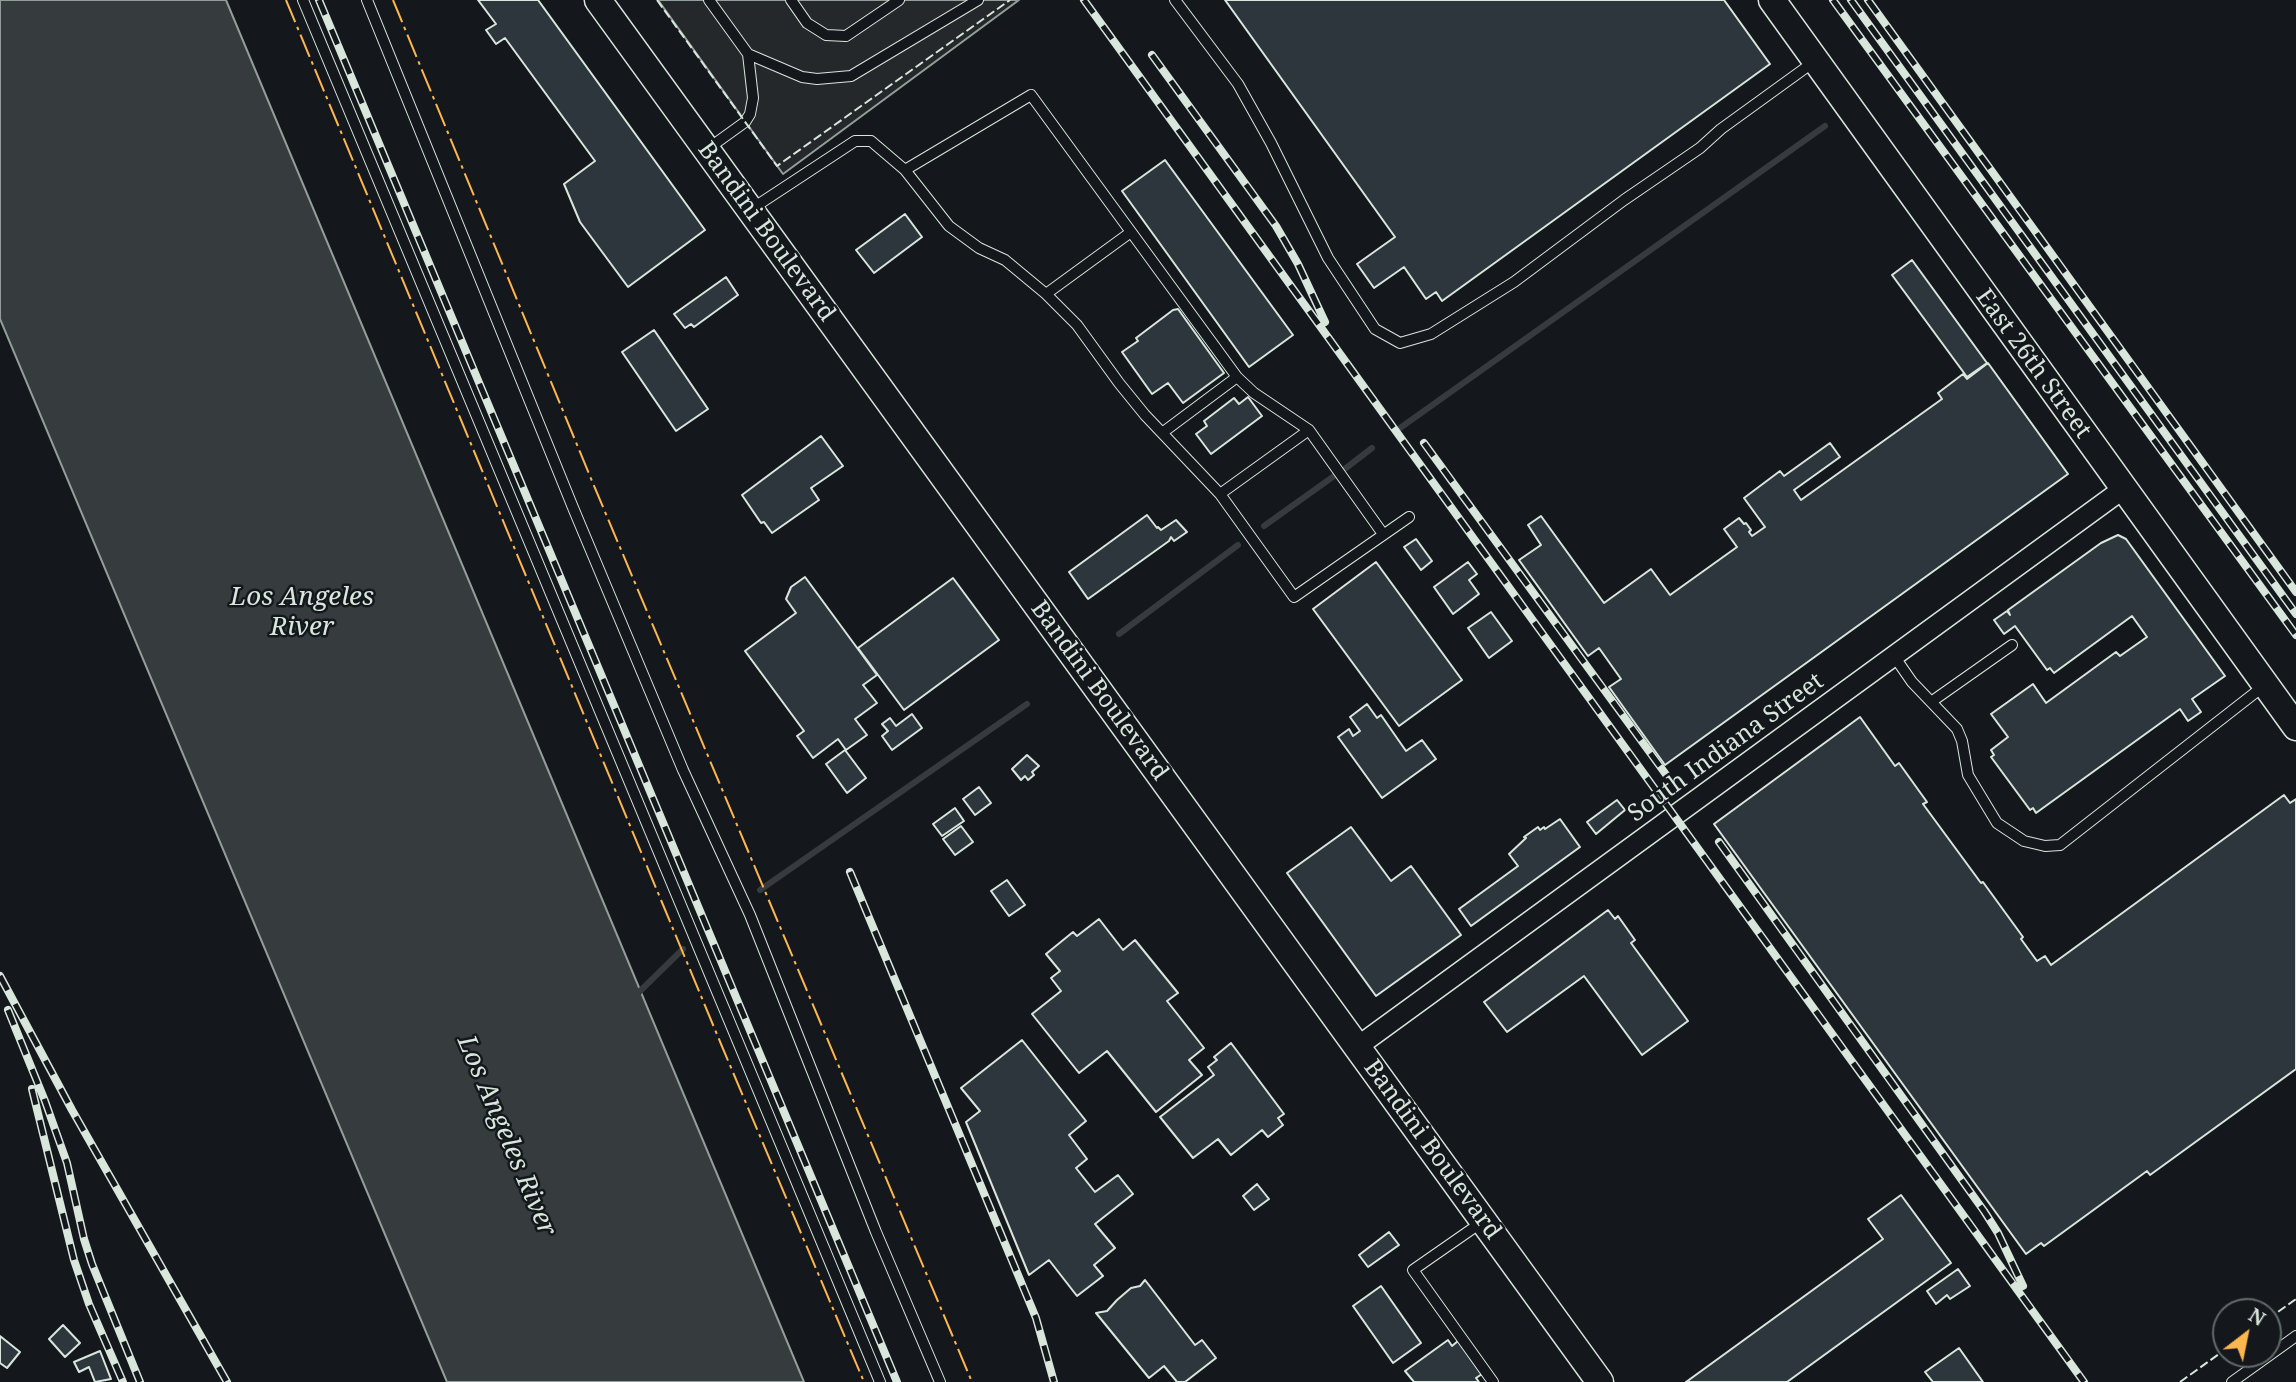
<!DOCTYPE html>
<style>
body{margin:0}
#map{position:relative;width:2296px;height:1382px;overflow:hidden;background:#14181c;font-family:"Noto Serif",serif}
canvas{display:block}
.north{position:absolute;left:2212px;top:1298px;width:70px;height:70px;box-sizing:border-box;background:#14181c;border:2px solid #626a69;border-radius:50%;rotate:32deg;font-size:19px;font-weight:700;line-height:28px;text-align:center;color:#d8e6dc}
.north::after{content:'';display:block;margin:auto;width:24px;height:32px;background:#ffb74d;clip-path:polygon(50% 0,100% 100%,50% 72%,0 100%)}
</style>
<div id="map">
<canvas width="2296" height="1382"></canvas>
<div class="north">N</div>
</div>
<script>
const c = document.querySelector('canvas').getContext('2d');
c.lineJoin = 'round';
function fillPath(path, color) {
  c.fillStyle = color;
  c.fill(path, 'evenodd');
}
function strokePath(path, color, width, dash) {
  c.strokeStyle = color;
  c.lineWidth = width;
  c.lineCap = dash ? 'butt' : 'round';
  c.setLineDash(dash || []);
  c.stroke(path);
}
function label(font, color, halo, rows, align = 'center') {
  c.font = font + ' "Noto Serif",serif';
  c.lineWidth = 5;
  c.setLineDash([]);
  c.textBaseline = 'middle';
  c.strokeStyle = halo;
  c.fillStyle = color;
  for (const [text, x, y, turn = 0] of rows) {
    c.save();
    c.translate(x, y);
    c.rotate((+turn || 0) * Math.PI / 180);
    c.textAlign = isNaN(turn) ? turn : align;
    if (halo) c.strokeText(text, 0, 0);
    c.fillText(text, 0, 0);
    c.restore();
  }
}
const parking = new Path2D(`
 M658 0H1019L783 174Z`);
const water = new Path2D(`
 M0 0H226L804 1382H447L0 319Z`);
const stream = new Path2D(`
 M1400 428 1825 126
 M1346 468 1372 448
 M1264 526 1334 476
 M1119 634 1238 545
 M760 890 1027 704
 M634 997 683 949`);
const building = new Path2D(`
 M478 0H538L705 230 628 287 580 222 564 184 595 161 505 38 496 44 486 30 496 24Z
 M1225 0H1724L1770 64 1442 301 1436 292 1426 299 1404 267 1374 288 1357 264 1395 237Z
 M1165 160 1293 335 1249 367 1122 191Z
 M905 214 922 237 874 273 856 250Z
 M1912 260 1987 363 1967 377 1892 275Z
 M726 277 738 295 694 327 691 324 685 328 674 314Z
 M1178 309 1224 373 1183 403 1168 383 1152 394 1122 352 1138 341 1136 338 1173 310Z
 M654 330 708 409 676 431 622 352Z
 M1988 363 2068 474 1665 765 1609 687 1621 679 1599 648 1588 656 1519 560 1541 545 1528 525 1541 516 1604 603 1651 569 1670 595 1737 547 1724 529 1739 518 1744 524 1746 523 1751 530 1749 532 1752 536 1765 527 1744 498 1780 471 1784 476 1830 443 1840 457 1794 490 1801 500 1942 399 1938 393 1963 374 1967 379Z
 M1248 397 1262 416 1211 454 1196 434 1207 426 1204 421 1234 398 1239 404Z
 M821 436 843 466 811 488 819 500 772 533 764 522 761 523 742 495Z
 M1147 515 1157 528 1158 527 1161 530 1176 520 1187 532 1174 541 1171 537 1169 541 1088 599 1069 572Z
 M2118 535 2126 539 2225 676 2192 699 2201 712 2188 721 2180 709 2036 813 2033 808 2030 810 1991 757 1994 755 1991 750 2008 737 1991 714 2033 684 2046 703 2116 652 2120 656 2147 637 2132 616 2054 673 2050 668 2047 670 2015 626 2004 634 1994 620 2007 611 2010 615 2008 610 2101 543Z
 M1416 539 1432 561 1421 570 1404 547Z
 M1376 562 1462 680 1399 726 1313 609Z
 M1468 562 1477 574 1469 580 1479 594 1453 614 1434 587Z
 M805 577 877 675 863 685 877 703 855 719 867 735 846 750 838 739 813 758 797 736 804 731 745 651 796 613 786 599 791 587Z
 M953 578 999 640 904 710 858 648Z
 M1491 612 1512 641 1489 658 1468 628Z
 M1367 704 1377 718 1381 715 1406 751 1422 740 1436 759 1382 798 1338 737 1349 729 1353 736 1360 731 1350 717Z
 M912 714 922 728 892 750 882 736 888 731 882 724 890 718 896 726Z
 M1860 717 1895 766 1899 763 1927 802 1923 804 1981 883 1983 882 2023 937 2021 939 2037 961 2045 956 2051 965 2284 795 2290 803 2296 799V1069L2150 1175 2147 1171 2044 1246 2041 1243 2026 1254 1714 824Z
 M845 750 866 778 847 793 826 764Z
 M1027 755 1039 766 1032 772 1034 775 1028 780 1025 776 1021 780 1012 769Z
 M979 787 991 803 975 815 963 799Z
 M1617 800 1625 810 1596 834 1587 822Z
 M955 808 964 821 942 836 933 824Z
 M1560 819 1580 847 1471 926 1459 909 1518 866 1509 854 1526 838 1524 837 1538 827 1540 830 1544 827 1545 829Z
 M961 826 973 842 955 855 943 839Z
 M1351 827 1391 881 1411 866 1461 935 1376 996 1287 873Z
 M1007 880 1025 905 1009 916 991 891Z
 M1608 910 1615 919 1618 916 1635 940 1631 943 1688 1021 1642 1055 1584 976 1507 1032 1484 1002Z
 M1099 919 1123 950 1135 940 1178 993 1167 1001 1204 1048 1189 1060 1202 1075 1156 1112 1107 1051 1079 1073 1032 1014 1061 991 1051 978 1060 971 1046 954 1073 932 1077 936Z
 M1022 1040 1086 1121 1069 1135 1087 1159 1076 1168 1095 1192 1118 1175 1133 1194 1095 1224 1115 1248 1094 1265 1103 1276 1077 1296 1049 1260 1029 1275 966 1122 980 1111 961 1088Z
 M1231 1043 1284 1114 1278 1118 1283 1125 1268 1137 1262 1130 1231 1155 1218 1139 1193 1158 1160 1117 1214 1075 1208 1067 1217 1060 1214 1057Z
 M1257 1184 1269 1199 1254 1210 1243 1196Z
 M1901 1195 1951 1263 1787 1382H1686L1883 1239 1868 1219Z
 M1389 1232 1399 1245 1368 1267 1359 1255Z
 M1958 1269 1970 1286 1950 1299 1947 1295 1936 1304 1927 1291Z
 M1145 1280 1195 1345 1202 1340 1216 1358 1185 1382H1177L1164 1366 1149 1378 1096 1313 1107 1311 1117 1300 1131 1288 1140 1286Z
 M1381 1286 1421 1343 1393 1363 1353 1306Z
 M63 1325 80 1343 65 1357 49 1339Z
 M0 1336 20 1352 7 1368 0 1363Z
 M1448 1340 1452 1346 1458 1341 1482 1374 1476 1378 1479 1382H1414L1405 1371Z
 M1959 1348 1983 1382H1933L1925 1372Z
 M100 1351 111 1379 95 1382 89 1367 79 1372 74 1362Z`);
const lane = new Path2D(`
 M303 0 880 1382
 M367 0 574 510 683 770 750 915 876 1232 940 1382
 M709 0 748 54 753 98 750 114 745 122 709 148
 M791 0 807 23 826 35 846 36 899 0
 M1175 0 1238 84 1271 143 1328 258 1375 329 1400 343 1431 334 1514 282 1624 200 1700 148 1721 129 1815 61
 M748 54 802 77 817 79 851 76 978 0
 M905 170 1031 95 1237 377 1254 393 1309 430 1383 534
 M750 210 855 141H871L905 170 949 226 979 248 1005 260 1046 294 1077 325 1119 383 1145 415 1220 494 1294 597 1409 517
 M1046 294 1131 232
 M1162 433 1237 377
 M1220 494 1309 430
 M1894 656 1912 682 1957 729 1962 741 1968 775 1997 823 2024 841 2045 846 2060 845 2265 685
 M1931 702 2012 645
 M1482 1222 1413 1270 1493 1382
 M2232 1382 2296 1336`);
const street = new Path2D(`
 M1357 1047 2123 489`);
const secondary = new Path2D(`
 M598 0 1600 1382
 M1772 0 2296 727`);
const rail = new Path2D(`
 M319 0 897 1382
 M1084 0 2084 1382
 M1833 0 2296 635
 M1851 0 2296 614
 M1868 0 2296 592
 M1152 55 1276 226 1298 264 1325 322
 M1424 443 1670 780
 M1719 842 1984 1211 1998 1233 2023 1286
 M850 872 1036 1318 1054 1382
 M0 976 72 1110 227 1382
 M8 1010 45 1101 67 1163 84 1239 92 1264 140 1382
 M32 1089 74 1260 89 1304 123 1382`);
const fence = new Path2D(`
 M657 0 777 166 1010 0
 M2268 1319 2296 1299
 M2180 1382 2226 1349`);
const power = new Path2D(`
 M286 0 721 1044 864 1382
 M393 0 592 481 972 1382`);
const streetNames = [
 ["Bandini Boulevard",766,232,54],
 ["East 26th Street",2033,364,54],
 ["Bandini Boulevard",1099,691,54],
 ["South Indiana Street",1726,748,-36],
 ["Bandini Boulevard",1432,1150,54]
];
const waterNames = [
 ["Los Angeles",302,598],
 ["River",302,628],
 ["Los Angeles River",506,1136,67]
];
fillPath(parking, '#24282b');
strokePath(parking, '#939e99', 2);
fillPath(water, '#363b3e');
strokePath(water, '#939e99', 2);
strokePath(stream, '#363b3e', 6);
fillPath(building, '#2c363c');
strokePath(building, '#d8e6dc', 2);
strokePath(lane, '#d8e6dc', 12);
strokePath(street, '#d8e6dc', 22);
strokePath(secondary, '#d8e6dc', 29);
strokePath(lane, '#14181c', 10);
strokePath(street, '#14181c', 19);
strokePath(secondary, '#14181c', 26);
strokePath(rail, '#d8e6dc', 8);
strokePath(rail, '#14181c', 5, [16]);
strokePath(fence, '#d8e6dc', 2, [9, 3.5]);
strokePath(power, '#ffb74d', 2, [24, 5, 3.5, 5]);
label('24px', '#d8e6dc', '#14181c', streetNames);
label('italic 26px', '#d8e6dc', '#14181c', waterNames);
</script>
